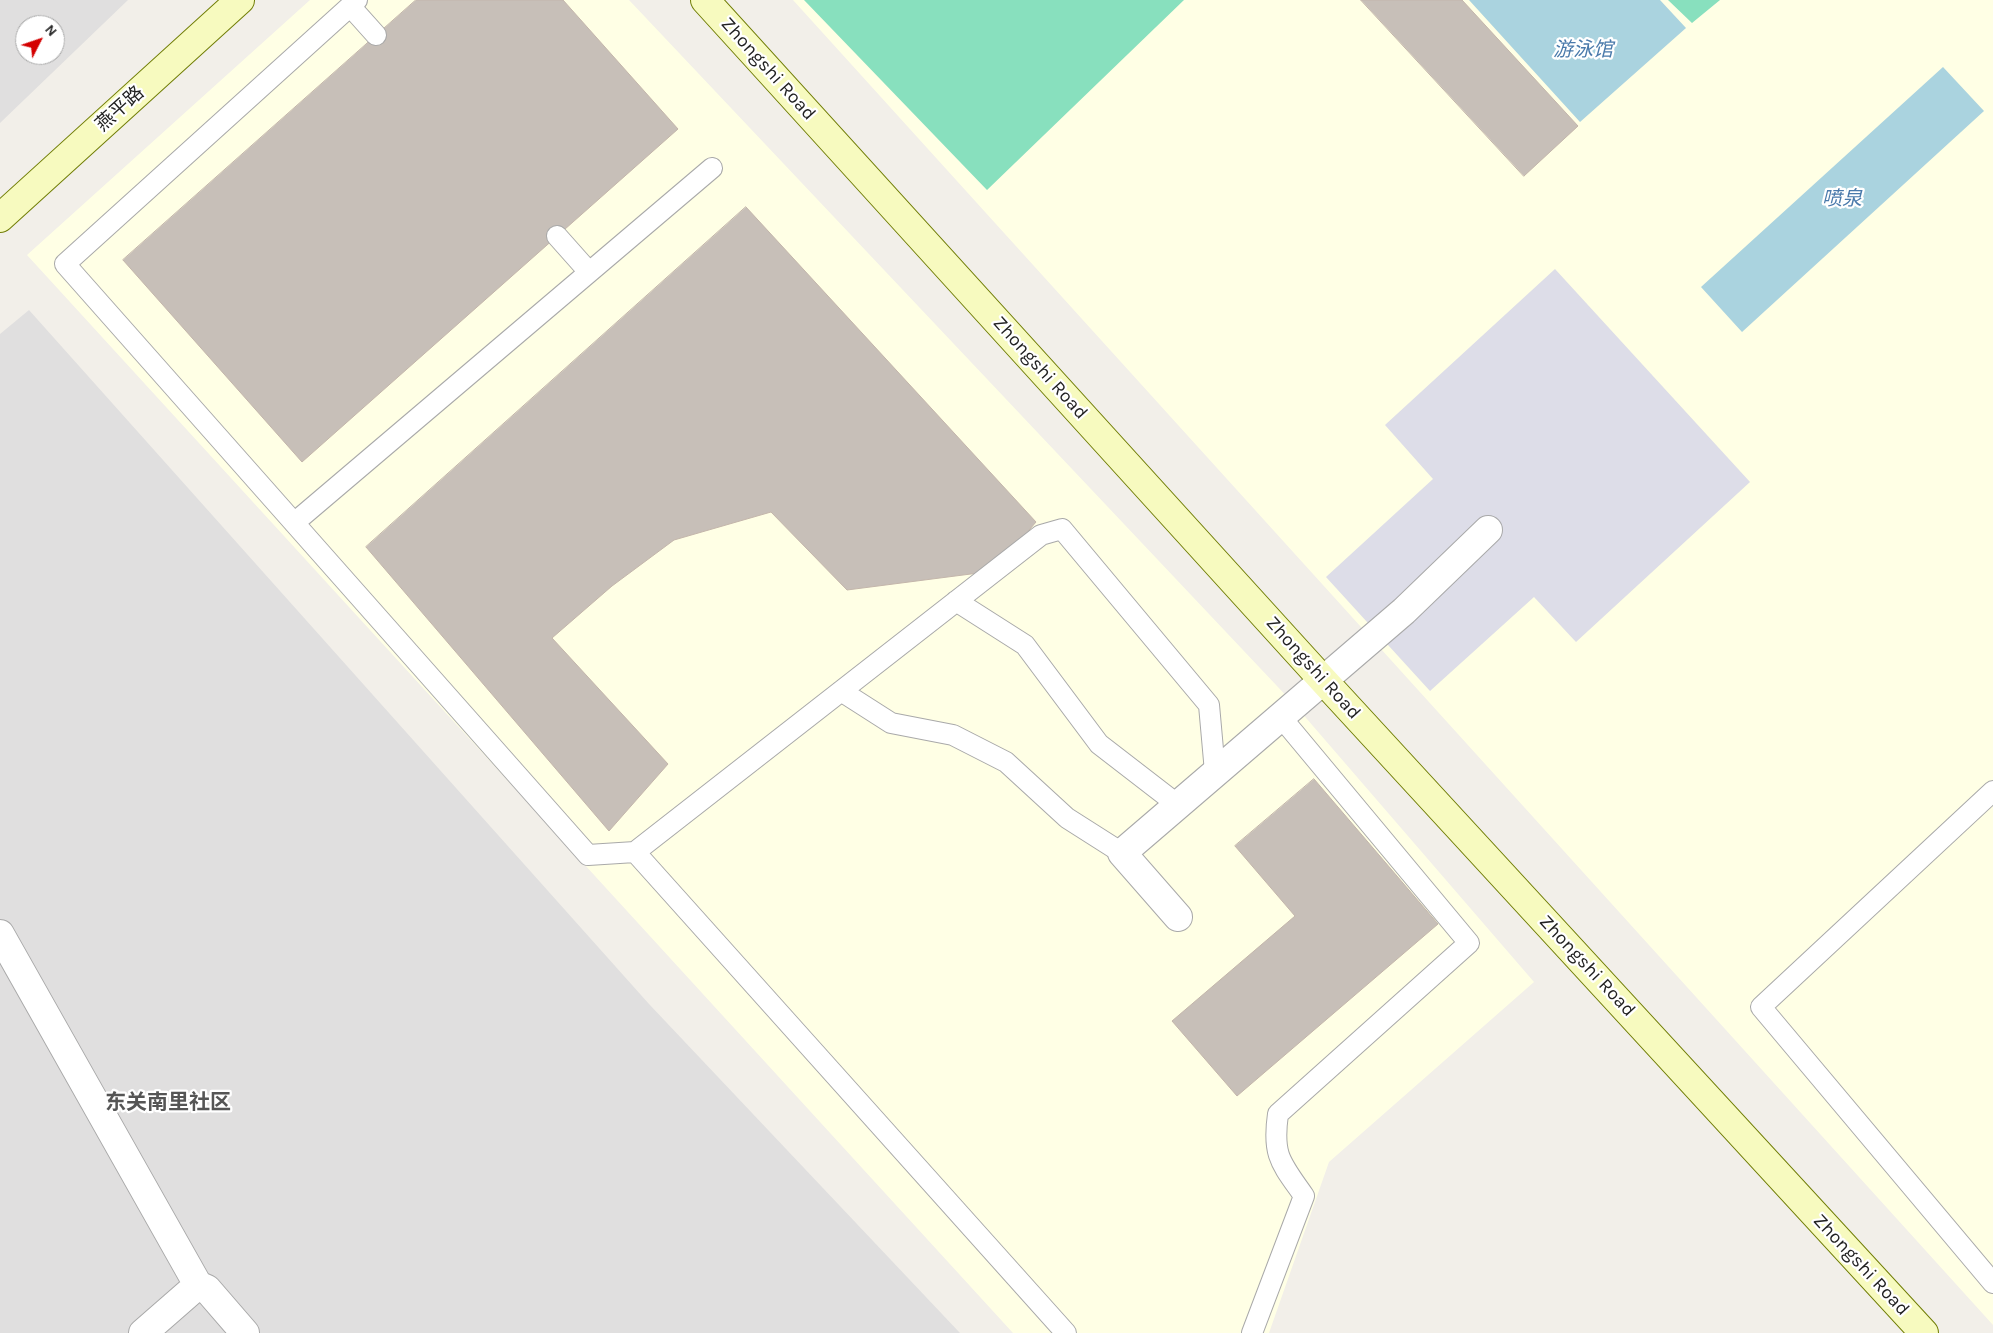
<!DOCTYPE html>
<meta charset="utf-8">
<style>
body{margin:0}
#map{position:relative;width:1993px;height:1333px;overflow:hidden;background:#f2efe9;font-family:Karla,sans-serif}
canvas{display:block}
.north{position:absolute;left:15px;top:15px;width:50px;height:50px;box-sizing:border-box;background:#fff;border:1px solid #a7a7a7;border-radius:50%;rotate:49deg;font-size:14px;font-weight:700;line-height:20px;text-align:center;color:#222}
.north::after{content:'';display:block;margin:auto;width:18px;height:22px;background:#d40000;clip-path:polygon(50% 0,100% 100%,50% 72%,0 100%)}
</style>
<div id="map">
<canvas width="1993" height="1333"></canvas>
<div class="north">N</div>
</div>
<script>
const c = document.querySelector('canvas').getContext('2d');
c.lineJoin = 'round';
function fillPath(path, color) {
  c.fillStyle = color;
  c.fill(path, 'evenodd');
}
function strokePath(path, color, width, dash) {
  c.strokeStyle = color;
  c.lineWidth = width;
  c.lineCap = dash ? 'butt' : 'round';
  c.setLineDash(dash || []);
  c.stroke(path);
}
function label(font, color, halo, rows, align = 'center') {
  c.font = font + ' Karla,"Noto Sans SC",sans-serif';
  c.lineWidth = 4.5;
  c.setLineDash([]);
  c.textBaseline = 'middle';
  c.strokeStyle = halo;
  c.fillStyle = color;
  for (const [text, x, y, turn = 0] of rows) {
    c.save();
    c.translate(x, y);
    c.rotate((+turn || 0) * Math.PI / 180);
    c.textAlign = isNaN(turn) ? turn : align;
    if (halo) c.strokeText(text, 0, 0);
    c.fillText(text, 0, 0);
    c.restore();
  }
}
const residential = new Path2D(`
 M0 0H128L0 123ZM25 25H55V55H25Z
 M29 310 649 1004 960 1333H0V334Z`);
const education = new Path2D(`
 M310 0H629L1294 704 1534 982 1329 1162 1269 1333H1013L27 255Z
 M793 0H1993V1325L1371 638Z`);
const pitch = new Path2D(`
 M804 0H1184L987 190Z
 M1668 0H1720L1692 23Z`);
const plaza = new Path2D(`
 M1555 269 1750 482 1576 642 1534 597 1430 691 1326 577 1433 479 1385 425Z`);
const water = new Path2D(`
 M1469 0H1660L1686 28 1580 122Z
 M1943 67 1984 111 1742 332 1701 287Z`);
const building = new Path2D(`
 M416 0H563L678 129 302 462 123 260Z
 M1361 0H1462L1578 126 1524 176Z
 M746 207 1036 522 994 571 847 590 771 512 674 540 612 586 552 638 668 764 609 831 366 547Z
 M1314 779 1438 924 1237 1096 1172 1021 1295 916 1235 846Z`);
const lane = new Path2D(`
 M357 0 65 264 588 855 635 852
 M350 6 376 35
 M557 236 589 272
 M294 523 712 168
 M956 601 1025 645 1099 744 1178 805
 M841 691 891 723 953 735 1006 762 1067 818 1122 853
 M1993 791 1761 1007 1993 1283
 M1066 1333 635 852 1041 535 1062 529 1209 705 1215 772
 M1252 1333 1304 1196C1281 1163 1272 1156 1278 1114L1469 943 1280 716`);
const street = new Path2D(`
 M1178 917 1122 853 1404 611 1488 530
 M0 934 198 1285 207 1289 245 1333
 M143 1333 198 1285`);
const secondary = new Path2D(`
 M705 0 1322 679 1924 1333
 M0 218 240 0`);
const streetNames = [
 ["Zhongshi Road",768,69,48],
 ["燕平路",120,109,-42],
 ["Zhongshi Road",1040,368,48],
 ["Zhongshi Road",1313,668,48],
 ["Zhongshi Road",1587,966,47],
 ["Zhongshi Road",1861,1265,47]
];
const waterNames = [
 ["游泳馆",1583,50],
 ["喷泉",1842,199]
];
const quarterNames = [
 ["东关南里社区",168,1103]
];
fillPath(residential, '#e0dfdf');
fillPath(education, '#ffffe5');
fillPath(pitch, '#88e0be');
fillPath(plaza, '#dddde8');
fillPath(water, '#aad3df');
fillPath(building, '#c7bfb8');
strokePath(building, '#c4b6ab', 1);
strokePath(lane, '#a9a9a9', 22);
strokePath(street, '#a9a9a9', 30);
strokePath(secondary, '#707d05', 30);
strokePath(lane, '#fff', 20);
strokePath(street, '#fff', 28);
strokePath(secondary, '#f7fabf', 28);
label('19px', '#222', '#fff', streetNames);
label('italic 20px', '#4a7aab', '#fff', waterNames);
label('bold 21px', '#555', '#fff', quarterNames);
</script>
